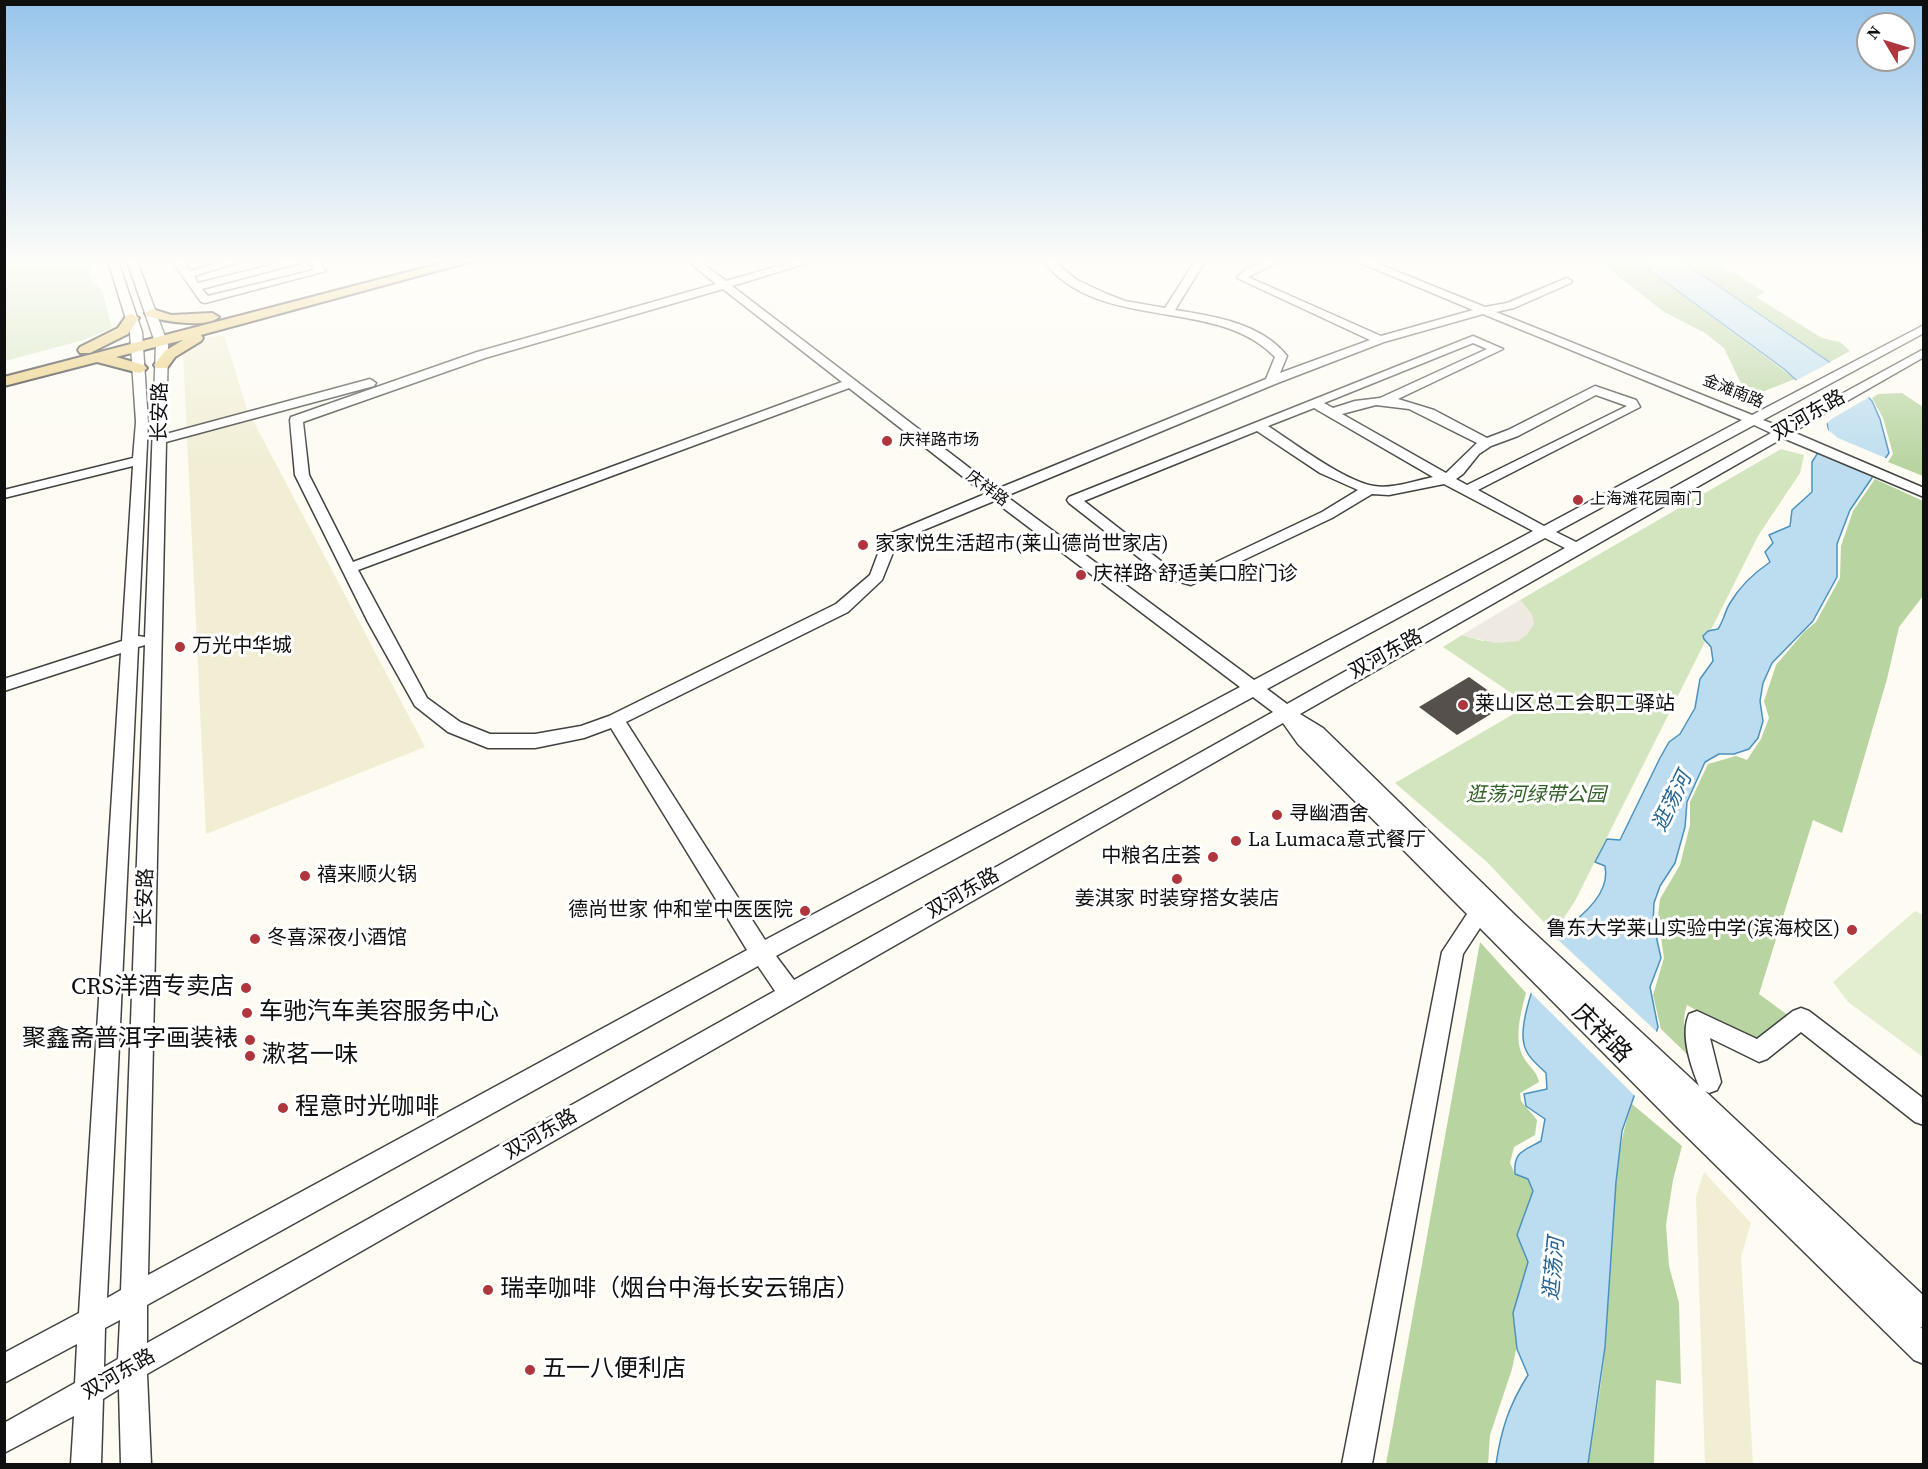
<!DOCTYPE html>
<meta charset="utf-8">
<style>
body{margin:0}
#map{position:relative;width:1928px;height:1469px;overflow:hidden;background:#fdfbf2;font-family:"Source Serif 4",serif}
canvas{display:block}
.frame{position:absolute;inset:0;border:6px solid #0f0f0f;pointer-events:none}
.north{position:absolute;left:1856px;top:12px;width:60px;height:60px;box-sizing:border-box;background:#fff;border:2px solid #9f9f9f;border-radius:50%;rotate:308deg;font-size:16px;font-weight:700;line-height:24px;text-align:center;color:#0f0f0f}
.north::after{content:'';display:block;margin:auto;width:21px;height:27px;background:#b0363e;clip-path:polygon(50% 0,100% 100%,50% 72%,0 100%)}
</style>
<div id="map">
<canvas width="1928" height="1469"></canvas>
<div class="frame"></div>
<div class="north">N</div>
</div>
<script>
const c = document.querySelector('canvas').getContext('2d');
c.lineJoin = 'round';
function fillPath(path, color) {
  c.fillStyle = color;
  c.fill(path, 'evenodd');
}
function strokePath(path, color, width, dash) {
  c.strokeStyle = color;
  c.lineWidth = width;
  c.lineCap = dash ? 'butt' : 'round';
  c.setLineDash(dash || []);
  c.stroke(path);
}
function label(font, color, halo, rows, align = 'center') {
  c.font = font + ' "Source Serif 4","Noto Sans SC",serif';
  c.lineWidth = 6;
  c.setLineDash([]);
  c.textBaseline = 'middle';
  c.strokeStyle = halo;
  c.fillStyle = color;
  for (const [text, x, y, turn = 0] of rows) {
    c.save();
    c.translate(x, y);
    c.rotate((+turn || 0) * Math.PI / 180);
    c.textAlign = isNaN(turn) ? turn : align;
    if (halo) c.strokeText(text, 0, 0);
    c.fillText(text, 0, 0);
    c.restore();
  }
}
const farmland = new Path2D(`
 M224 335 247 409 425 747 206 834 183 353 209 337Z
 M1704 1172 1751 1223 1741 1257 1753 1464H1705L1696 1197Z`);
const green = new Path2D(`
 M5 261H91C85 281 98 281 103 295 106 305 109 317 112 328L84 340 5 361Z
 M1781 449 1804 455 1800 473 1758 536 1575 901 1554 933 1487 862 1395 783 1529 705 1443 647 1462 635 1483 641 1532 615 1520 600Z`);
const forest = new Path2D(`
 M1599 261H1637L1795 379 1757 394 1745 392 1724 348 1705 333 1664 312Z
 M1682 261H1714L1765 292 1756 297 1822 338 1840 342 1850 351 1830 362Z
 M1902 393 1923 407V476L1888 462 1893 454 1883 418 1872 398 1878 394Z
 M1875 479 1923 501V596L1899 627 1887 679 1842 833 1813 820 1759 994 1789 1016 1767 1037 1751 1041 1687 1005C1680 1025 1687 1042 1694 1061L1661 1029 1653 995 1664 958 1658 916 1660 899 1680 865 1690 825V802L1708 764 1736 756 1747 760 1761 739 1769 718 1764 701 1776 665 1805 631 1816 622 1840 578 1841 546 1853 511Z
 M1480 942 1526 993C1521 1012 1513 1040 1524 1058 1529 1067 1537 1071 1539 1082L1520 1093 1521 1101 1537 1120 1535 1135 1514 1147 1510 1163 1515 1174 1528 1179 1533 1191 1517 1234 1528 1262 1513 1313 1517 1345 1512 1369 1490 1435 1488 1464H1386Z
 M1632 1104 1682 1146 1673 1180 1666 1225 1669 1266 1679 1303 1681 1384 1656 1380 1654 1464H1588C1594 1425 1602 1385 1605 1346 1613 1269 1606 1176 1632 1104Z`);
const pitch = new Path2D(`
 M1915 911 1923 915V1057L1848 1002 1833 982Z`);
const plaza = new Path2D(`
 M1520 600 1532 615 1534 624 1527 635 1518 641 1495 643 1462 635Z`);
const water = new Path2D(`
 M1637 261H1682L1841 370 1872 401 1880 419 1889 453 1850 510 1837 544V577L1820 608 1813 621 1772 663 1763 683 1760 701 1763 721 1758 738 1749 749 1734 754H1719L1705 762 1687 802 1685 827 1675 863 1660 886 1654 903 1653 922 1661 958 1650 987 1658 1027 1622 1131 1616 1182 1605 1347 1588 1464H1496C1501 1430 1509 1405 1528 1375L1517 1349 1513 1313 1528 1262 1517 1235 1533 1191 1528 1179 1515 1174C1513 1151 1524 1151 1541 1141L1545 1119 1526 1106 1524 1094 1547 1089 1546 1073C1538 1065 1526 1056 1524 1044 1518 1020 1542 959 1555 938 1559 933 1567 928 1572 923 1589 910 1610 890 1605 866L1595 862 1607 839 1620 840 1660 758 1669 742 1680 734 1695 708 1700 679 1713 661 1711 647 1704 639 1703 636 1708 631 1718 629C1724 620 1725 611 1730 603 1740 586 1754 573 1770 562L1765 552 1773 543 1769 535 1790 526 1792 510 1812 492V462L1829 435 1825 410 1816 398 1784 369Z`);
const pier = new Path2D(`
 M1833 361 1871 396 1833 418 1826 424 1828 430 1838 438 1888 459 1874 478 1816 452 1827 431 1823 412 1814 400 1793 382Z
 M1553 935 1658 1033 1637 1098 1529 991Z`);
const building = new Path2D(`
 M1469 677 1507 704 1457 735 1419 707Z`);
const minor = new Path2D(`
 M108 261H118L142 332 148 422 138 636 145 637 156 345 127 261H137L168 345 166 434 370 379 376 383 374 386 166 442 148 1275 747 950 611 728 584 738 535 748H488L448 732 415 706 368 622 295 475 290 420 291 417 477 352 716 284 688 261H700L726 281 796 261H814L732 286 997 489 1266 379 1275 357C1215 295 1101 334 1043 261H1054L1077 280 1107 294 1125 301 1165 308 1195 261H1205L1175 310C1213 316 1261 323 1287 356L1280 373 1370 340 1237 278C1247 264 1265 261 1281 261L1248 277 1381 336 1473 310 1356 261H1371L1485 307 1507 303 1567 278 1572 281 1571 283 1514 308 1496 312 1752 415 1924 325V333L1763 420 1781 427 1924 349V357L1793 432 1924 488V497L1783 438 1300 714 1323 728 1516 916 1699 1086C1691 1067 1680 1034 1689 1014L1697 1011 1757 1039 1793 1011 1801 1008 1809 1011 1924 1099V1125L1915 1122 1801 1032 1767 1059 1759 1062 1710 1038 1721 1082 1717 1090 1709 1093 1705 1091 1924 1296V1328L1920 1327 1924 1330V1364L1914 1360 1675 1125 1480 928 1463 954 1372 1464H1342L1442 952 1467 914 1298 744 1283 723 147 1374 151 1464H121L119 1389 103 1399 101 1464H71L74 1416 4 1453V1423L75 1383 77 1344 4 1383V1353L79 1313 121 653 4 691V679L122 641 133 466 4 498V490L133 458 136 422 130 332ZM723 289 842 382 353 562 309 475 303 422 485 358ZM1483 314 1742 420 1544 526 1478 490 1640 407 1636 400 1595 386 1508 430 1487 438 1434 410 1398 399 1503 349 1473 336 1069 497 1067 500 1069 503 1165 578 1191 585 1332 518 1372 494 1389 495 1444 484 1533 531 1254 680 1006 496 1275 384 1384 342ZM1473 343 1487 349 1380 398 1355 401 1333 408 1324 403ZM849 388 985 494 892 533 882 543 870 575 836 604 609 716 581 726 535 734H490L460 722 427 698 358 570ZM1596 395 1627 406 1467 485 1456 479 1463 474 1479 454 1491 446 1518 436ZM1376 405 1409 409 1477 443 1446 473 1342 414ZM1314 408 1433 477C1414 481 1393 489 1374 486 1344 481 1294 443 1268 426ZM1754 425 1771 433 1576 542 1556 532ZM1257 431 1320 473 1358 490 1322 512 1189 575 1175 572 1084 501ZM994 501 1240 687 765 940 626 722 848 612 882 580 896 545 902 539ZM1545 538 1565 548 1287 704 1267 689ZM145 645 121 1290 107 1298 138 647ZM1253 697 1273 712 794 980 776 956ZM758 966 775 991 147 1343V1305ZM120 1320 118 1359 104 1367 105 1328Z
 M172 261H183L190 271 225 261H243L194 276 198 283 287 261H307L202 289 208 296 314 270 308 261H319L326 271 205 303 201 302Z`);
const major = new Path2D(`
 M450 261H473L201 335 203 338 201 341 175 357 167 368H157L154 365 165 351 183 340 116 357 144 365 147 368 144 371 139 373 97 362 4 386V377Z
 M152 309 171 315 212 313 219 317C206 329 163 321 147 316L145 313Z
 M132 314 139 318 128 334 90 353H80L78 350 80 347 118 328 127 315Z`);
const markers = [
 [887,441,6,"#b0363e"],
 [1578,500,6,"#b0363e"],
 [863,545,6,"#b0363e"],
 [1081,575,6,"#b0363e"],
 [180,647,6,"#b0363e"],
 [1463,705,6,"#b0363e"],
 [1277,815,6,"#b0363e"],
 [1236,841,6,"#b0363e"],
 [1213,857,6,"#b0363e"],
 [305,876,6,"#b0363e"],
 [1177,879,6,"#b0363e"],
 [805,911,6,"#b0363e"],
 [1852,930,6,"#b0363e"],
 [255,939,6,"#b0363e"],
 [246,988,6,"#b0363e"],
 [247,1013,6,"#b0363e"],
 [250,1040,6,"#b0363e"],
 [250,1056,6,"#b0363e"],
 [283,1108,6,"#b0363e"],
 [488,1290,6,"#b0363e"],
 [530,1370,6,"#b0363e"]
];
const farStreetnames = [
 ["金滩南路",1733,392,22],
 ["庆祥路",987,489,37]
];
const farPoinames = [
 ["庆祥路市场",899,441],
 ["上海滩花园南门",1590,500]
];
const streetNames = [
 ["长安路",161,412,-89],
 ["双河东路",1809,416,-30],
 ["双河东路",1386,655,-29],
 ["双河东路",963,894,-30],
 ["长安路",146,898,-88],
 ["双河东路",541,1135,-30],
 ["双河东路",119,1375,-30]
];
const poiNames = [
 ["家家悦生活超市(莱山德尚世家店)",875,545],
 ["庆祥路 舒适美口腔门诊",1093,575],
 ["万光中华城",192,647],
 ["莱山区总工会职工驿站",1475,705],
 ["寻幽酒舍",1289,815],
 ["La Lumaca意式餐厅",1248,841],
 ["中粮名庄荟",1201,857,"right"],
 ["禧来顺火锅",317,876],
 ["姜淇家 时装穿搭女装店",1177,900,"center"],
 ["德尚世家 仲和堂中医医院",793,911,"right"],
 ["鲁东大学莱山实验中学(滨海校区)",1840,930,"right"],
 ["冬喜深夜小酒馆",267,939]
];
const parkNames = [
 ["逛荡河绿带公园",1536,796]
];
const waterNames = [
 ["逛荡河",1673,802,-64],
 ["逛荡河",1555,1269,-85]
];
const nearPoinames = [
 ["CRS洋酒专卖店",234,988,"right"],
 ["车驰汽车美容服务中心",259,1013],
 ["聚鑫斋普洱字画装裱",238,1040,"right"],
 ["漱茗一味",262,1056],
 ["程意时光咖啡",295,1108],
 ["瑞幸咖啡（烟台中海长安云锦店）",500,1290],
 ["五一八便利店",542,1370]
];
const nearStreetnames = [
 ["庆祥路",1601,1034,45]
];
fillPath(farmland, '#f1eed4');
fillPath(green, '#d3e5bf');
fillPath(forest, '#b8d4a0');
fillPath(pitch, '#e3edd0');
fillPath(plaza, '#eeeae1');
fillPath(water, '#bcddef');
strokePath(water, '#4b92be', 1.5);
fillPath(pier, '#fdfbf2');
fillPath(building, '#56504c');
strokePath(minor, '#424242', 3);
strokePath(major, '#202020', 4);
fillPath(minor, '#fff');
fillPath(major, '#e9cc77');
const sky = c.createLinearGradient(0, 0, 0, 467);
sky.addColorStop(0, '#96c4eb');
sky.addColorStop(0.56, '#fefdf9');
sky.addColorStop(1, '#fefdf900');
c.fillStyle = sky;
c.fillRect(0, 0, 1928, 467);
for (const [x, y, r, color] of markers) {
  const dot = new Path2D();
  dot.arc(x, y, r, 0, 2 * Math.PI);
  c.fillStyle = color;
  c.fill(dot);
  strokePath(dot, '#fff', 2);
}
label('16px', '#0f0f0f', '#fff', farStreetnames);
label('16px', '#0f0f0f', '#fff', farPoinames, 'left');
label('20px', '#0f0f0f', '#fff', streetNames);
label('20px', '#0f0f0f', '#fff', poiNames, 'left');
label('italic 20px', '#336026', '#fff', parkNames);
label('italic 21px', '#266593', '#fff', waterNames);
label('24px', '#0f0f0f', '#fff', nearPoinames, 'left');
label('24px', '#0f0f0f', '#fff', nearStreetnames);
</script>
